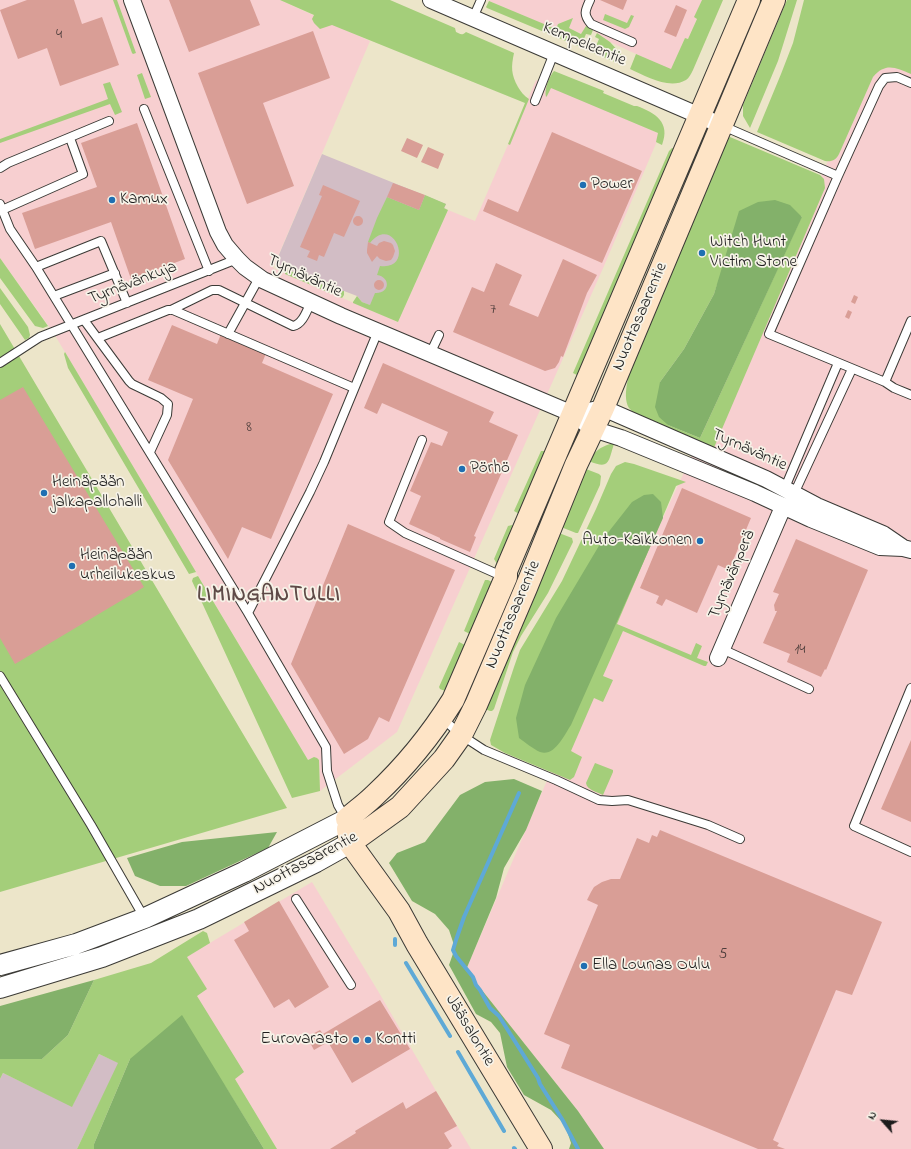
<!DOCTYPE html>
<meta charset="utf-8">
<style>
body{margin:0}
#map{position:relative;width:911px;height:1149px;overflow:hidden;background:#ece5c9;font-family:"Indie Flower",sans-serif}
canvas{display:block}
.north{position:absolute;left:863px;top:1101px;width:40px;height:40px;-webkit-text-stroke:3px #f7f3e8;paint-order:stroke;rotate:297deg;font-size:11px;font-weight:700;line-height:16px;text-align:center;color:#1c1c1c}
.north::after{content:'';display:block;margin:auto;width:14px;height:18px;background:#1c1c1c;clip-path:polygon(50% 0,100% 100%,50% 72%,0 100%)}
</style>
<div id="map">
<canvas width="911" height="1149"></canvas>
<div class="north">N</div>
</div>
<script>
const c = document.querySelector('canvas').getContext('2d');
c.lineJoin = 'round';
function fillPath(path, color) {
  c.fillStyle = color;
  c.fill(path, 'evenodd');
}
function strokePath(path, color, width, dash) {
  c.strokeStyle = color;
  c.lineWidth = width;
  c.lineCap = dash ? 'butt' : 'round';
  c.setLineDash(dash || []);
  c.stroke(path);
}
function label(font, color, halo, rows, align = 'center') {
  c.font = font + ' "Indie Flower",sans-serif';
  c.lineWidth = 3.5;
  c.setLineDash([]);
  c.textBaseline = 'middle';
  c.strokeStyle = halo;
  c.fillStyle = color;
  for (const [text, x, y, turn = 0] of rows) {
    c.save();
    c.translate(x, y);
    c.rotate((+turn || 0) * Math.PI / 180);
    c.textAlign = isNaN(turn) ? turn : align;
    if (halo) c.strokeText(text, 0, 0);
    c.fillText(text, 0, 0);
    c.restore();
  }
}
const built = new Path2D(`
 M0 0H280L370 41 273 268 398 322 448 210 475 221 536 80 660 134 604 266 397 732 320 791 319 760 314 757 308 760 259 678 53 332 0 258Z
 M487 0H702L695 17 697 19 688 39 685 38 671 70 610 42 586 26 582 34 568 28 573 18 558 24 556 30Z
 M877 55 911 70V1149H604L578 1111 466 970 613 626Z
 M312 882 378 991 436 1091 471 1149H277L168 968Z`);
const industrial = new Path2D(`
 M322 154 446 204 398 317 362 302 357 296 344 291H337L275 264Z
 M99 1054 119 1063 77 1149H0V1079L3 1073 72 1106Z`);
const green = new Path2D(`
 M113 0H117L136 53 133 54 132 53Z
 M280 0H390L455 28 456 32C460 34 462 36 466 32L514 53C511 67 511 74 518 87 521 92 524 96 529 99L510 145 508 144 525 103 332 25 320 29 314 23 312 19 314 15Z
 M702 0H723L693 70C691 74 689 78 686 80 669 90 646 76 630 69L636 54 671 69 685 38 688 39 697 19 694 17Z
 M787 0H797L778 61 750 128 743 116V105Z
 M804 0H911V74C896 68 886 62 873 77L839 154C836 160 832 162 825 161L757 132 781 74 793 43Z
 M489 1 556 29 558 24 573 18 569 28 581 34 586 26 593 30 591 35 586 34 583 41 588 43 585 49 487 8 486 7Z
 M605 14 627 23 631 15 634 16 629 27 625 29 603 20Z
 M597 33 610 42 621 54 617 63 589 51 591 45 596 46 599 39 595 37Z
 M554 71 604 91 603 93 634 106H637C655 113 671 122 662 145L656 142 658 133 551 88 547 96 546 97C544 89 549 77 554 71Z
 M142 73 151 97 145 99 137 75Z
 M110 82 122 112 115 115 110 104 0 143V139L108 99 103 84Z
 M730 137 820 175 824 179 825 188 713 450 636 415C634 413 631 410 629 408 621 395 631 368 635 354L728 138ZM802 216 700 438 668 425 660 382 684 349 714 294 717 285Z
 M672 148 677 149 579 376 573 373 669 151Z
 M425 195 446 204 444 208 448 210 398 322 353 303V302L357 296 362 302 370 305 375 293C390 294 391 277 377 275L380 266C416 271 394 213 370 243L368 242 377 218 387 197 419 210Z
 M0 258 48 326 43 328 35 326 0 278Z
 M286 269 337 291H344V295L342 298 285 274Z
 M0 288 28 327 30 335 29 338 25 340 0 304Z
 M0 324 287 808 0 892Z
 M65 352 196 572 189 574 68 368 64 354Z
 M610 444H614C608 462 610 470 589 461 594 452 600 447 610 444Z
 M541 451H544L547 453 521 515 514 511Z
 M625 462 634 464 686 482 676 486 617 624 691 655 696 643 702 646 697 658 708 662 706 666H704L623 631 603 676 613 680 603 702 594 698 571 751 582 757 574 777 570 780 505 753 491 745 490 740 514 667 520 650 562 581 596 509 611 474 616 466Z
 M586 469 599 474 601 476 600 485 578 533H576L561 527Z
 M512 525 515 527 499 567 494 559 508 526Z
 M559 533 572 538 573 542 548 593 521 636 513 652 494 709 492 711H490L483 708Z
 M198 576 308 760 314 757 317 758 319 760 320 791 292 798 192 581 193 578Z
 M485 580H488L492 582 470 634 464 631Z
 M459 642 465 645 445 691 440 689 439 687Z
 M595 763 613 770V772L603 795C597 792 587 790 586 783Z
 M203 931 207 933 210 943 187 957 207 989 197 996 244 1072 235 1079 277 1149H264L225 1086 130 1059 94 1144V1149H77L118 1063 99 1054 72 1107 3 1073 0 1079V1059H42L68 1035 94 980 151 963Z`);
const forest = new Path2D(`
 M775 200 790 205 802 217 700 438 668 425 659 417 655 407 660 382 684 349 714 294 739 211 758 202Z
 M653 494 661 502 663 518 571 725C564 735 555 757 540 752 533 749 525 742 519 738L516 718 525 685 556 618 603 539 632 502 644 495Z
 M514 779 542 791 526 830 504 868 496 898 466 970 578 1111 604 1149H569L571 1143 565 1125 551 1110 524 1095 507 1067 500 1033 491 1022 476 1014 449 965 455 948 449 930 435 914 412 901 389 863 397 853 425 842 460 795 485 782Z
 M277 832 268 848 186 886H160L135 876 127 858 182 842Z
 M94 980 68 1035 42 1059H0V1006Z
 M182 1015 264 1149H94V1144L130 1059Z`);
const stream = new Path2D(`
 M519 793 464 917 456 940 453 950 456 956 473 977 476 985 480 990 490 1008 499 1016 538 1078 540 1084 562 1119 578 1149
 M395 939V945
 M406 963 450 1036
 M458 1052 504 1131
 M514 1148 515 1149`);
const building = new Path2D(`
 M27 0H74L82 24 102 17 119 65 60 86 47 48 18 59 0 10Z
 M169 0H250L260 25 189 52Z
 M600 0H627L623 10Z
 M676 5 687 10 676 37 664 32Z
 M313 31 330 78 263 103 294 186 247 204 198 73Z
 M137 123 185 259 131 279 111 222 35 249 22 213 97 187 81 143Z
 M552 132 642 171 602 263 483 211 488 199 518 212Z
 M407 138 423 145 417 158 401 151Z
 M428 147 444 154 438 169 421 162Z
 M393 183 425 195 419 210 387 197Z
 M323 185 360 201 344 237 334 233 324 257 319 255 317 261 307 257 310 251 300 247 322 196 319 195Z
 M353 221a5 5 0 1 1 10 0a5 5 0 1 1-10 0Z
 M384 241 391 243 393 245 395 251 393 257 391 260 386 261 380 259 377 256 372 262 367 253V250L368 242 377 246 379 243Z
 M563 259 597 275 587 293 563 357 561 356 559 362 555 368 545 371 453 332 472 287 484 292 496 263 522 275 509 305 538 317Z
 M374 285a5 5 0 1 1 10 0a5 5 0 1 1-10 0Z
 M854 295 858 297 855 304 851 302Z
 M848 310 852 312 849 319 845 317Z
 M172 325 217 344 221 334 267 351 262 363 333 394 271 539 242 527 228 559 168 460 193 399 148 380Z
 M383 363 494 412 489 422 518 435 474 536 476 537 470 552 440 539V538L409 524 421 496 410 491 431 442 442 446 448 432 382 403 377 414 364 408Z
 M23 387 144 587 15 664 0 638V400Z
 M682 488 751 518 729 570 718 565 697 613 666 599 662 606 656 603 659 596 640 588Z
 M348 524 455 570 389 722 379 717 368 739 344 754 291 664Z
 M796 539 868 570 826 670 825 669 821 677 787 662 790 654 763 643 777 611H775L774 605 779 594 773 592Z
 M911 740V822L881 809Z
 M660 830 882 922 852 995 836 990 773 1140 779 1143 777 1146 785 1149H758L561 1068 570 1045 544 1034 598 905 587 900 591 892 594 887 602 882 611 879H620L637 838 649 843 652 835 657 837Z
 M279 901 329 987 295 1008 289 999 274 1008 234 940 249 931 244 922Z
 M380 1000 410 1049 352 1083 328 1042 314 1050 307 1037 320 1030 323 1034Z
 M436 1091 457 1126 444 1133 452 1146 448 1149H330L356 1133 355 1131 403 1102 406 1109Z`);
const service = new Path2D(`
 M590 0C585 11 583 14 591 24L632 42
 M473 18 481 0
 M911 83 897 77 885 78 879 86 838 176 769 334 885 382 894 388 911 395
 M535 101 554 53
 M144 109 209 271
 M723 126 838 176
 M0 168 8 163 109 121
 M0 204 10 229 36 267 248 613
 M2 210 83 174 70 138
 M36 267 101 241 127 303
 M54 296 115 273
 M171 310 212 290H219L293 326C303 324 307 310 311 302
 M84 320 129 381 132 384 161 398 168 404 167 415 150 452
 M228 334 259 278
 M98 338 168 310H173L354 388
 M430 354 439 335
 M0 363 40 337 237 259
 M885 382 911 321
 M422 440 389 522 405 533 504 577
 M784 490 838 363
 M793 496 852 369
 M722 649 809 689
 M0 676 91 825 145 919
 M911 688 854 826 911 852
 M442 718 461 735 484 750 556 780 599 800 612 801 628 800 708 825 740 839
 M346 819 338 805 327 771 326 747 248 613 310 492 324 462 378 331
 M296 899 351 985`);
const minor = new Path2D(`
 M132 0 218 232 225 245 237 259 245 267 263 280 341 316 573 414 593 429 621 438 755 493 811 519 880 547 903 548 911 550
 M431 0 721 125
 M573 414 603 408 766 479 817 506 883 534 902 547
 M718 658 783 507`);
const tertiary = new Path2D(`
 M0 965 76 944 145 918 244 872 347 819
 M0 988 102 957 199 919 316 862 350 843`);
const secondary = new Path2D(`
 M347 819C356 811 366 804 375 795 405 767 431 735 453 700L506 577V571L749 0
 M348 829 350 843 399 911 417 944 541 1149
 M350 843 400 807 444 759 461 735 476 705 526 588 576 465 603 408 774 0`);
const markers = [
 [583,185,4,"#1f6fb2"],
 [112,200,4,"#1f6fb2"],
 [702,253,4,"#1f6fb2"],
 [462,469,4,"#1f6fb2"],
 [44,493,4,"#1f6fb2"],
 [700,541,4,"#1f6fb2"],
 [72,566,4,"#1f6fb2"],
 [584,966,4,"#1f6fb2"],
 [356,1040,4,"#1f6fb2"],
 [368,1040,4,"#1f6fb2"]
];
const numberNames = [
 ["4",59,36],
 ["7",493,311],
 ["8",249,429],
 ["14",800,651],
 ["5",723,956]
];
const streetNames = [
 ["Kempeleentie",584,45,23],
 ["Tyrnäväntie",304,277,25],
 ["Tyrnävänkuja",133,284,-21],
 ["Nuottasaarentie",641,317,-67],
 ["Tyrnäväntie",749,451,24],
 ["Tyrnävänperä",733,575,-67],
 ["Nuottasaarentie",514,615,-67],
 ["Nuottasaarentie",306,864,-28],
 ["Jääsalontie",469,1031,59]
];
const poiNames = [
 ["Power",591,185],
 ["Kamux",120,200],
 ["Witch Hunt",710,243],
 ["Victim Stone",710,263],
 ["Pörhö",470,469],
 ["Heinäpään",52,483],
 ["jalkapallohalli",52,503],
 ["Auto-Kaikkonen",692,541,"right"],
 ["Heinäpään",80,556],
 ["urheilukeskus",80,576],
 ["Ella Lounas Oulu",592,966],
 ["Eurovarasto",348,1040,"right"],
 ["Kontti",376,1040]
];
const districtNames = [
 ["LIMINGANTULLI",269,597]
];
fillPath(built, '#f7cfd0');
fillPath(industrial, '#d2bdc5');
fillPath(green, '#a4ce7a');
fillPath(forest, '#83b16a');
strokePath(stream, '#5ea9d6', 4);
fillPath(building, '#d99e96');
strokePath(service, '#3b3a36', 10);
strokePath(minor, '#3b3a36', 18);
strokePath(tertiary, '#3b3a36', 22);
strokePath(secondary, '#3b3a36', 24);
strokePath(service, '#fff', 8);
strokePath(minor, '#fff', 16);
strokePath(tertiary, '#fff', 20);
strokePath(secondary, '#fee4c6', 22);
for (const [x, y, r, color] of markers) {
  const dot = new Path2D();
  dot.arc(x, y, r, 0, 2 * Math.PI);
  c.fillStyle = color;
  c.fill(dot);
  strokePath(dot, '#f7f3e8', 1.5);
}
label('15px', '#4b3c3a', null, numberNames);
label('17px', '#1c1c1c', '#f7f3e8', streetNames);
label('17px', '#1c1c1c', '#f7f3e8', poiNames, 'left');
c.letterSpacing = '1px';
label('bold 21px', '#5e4a47', '#f7f3e8', districtNames);
c.letterSpacing = '0px';
</script>
